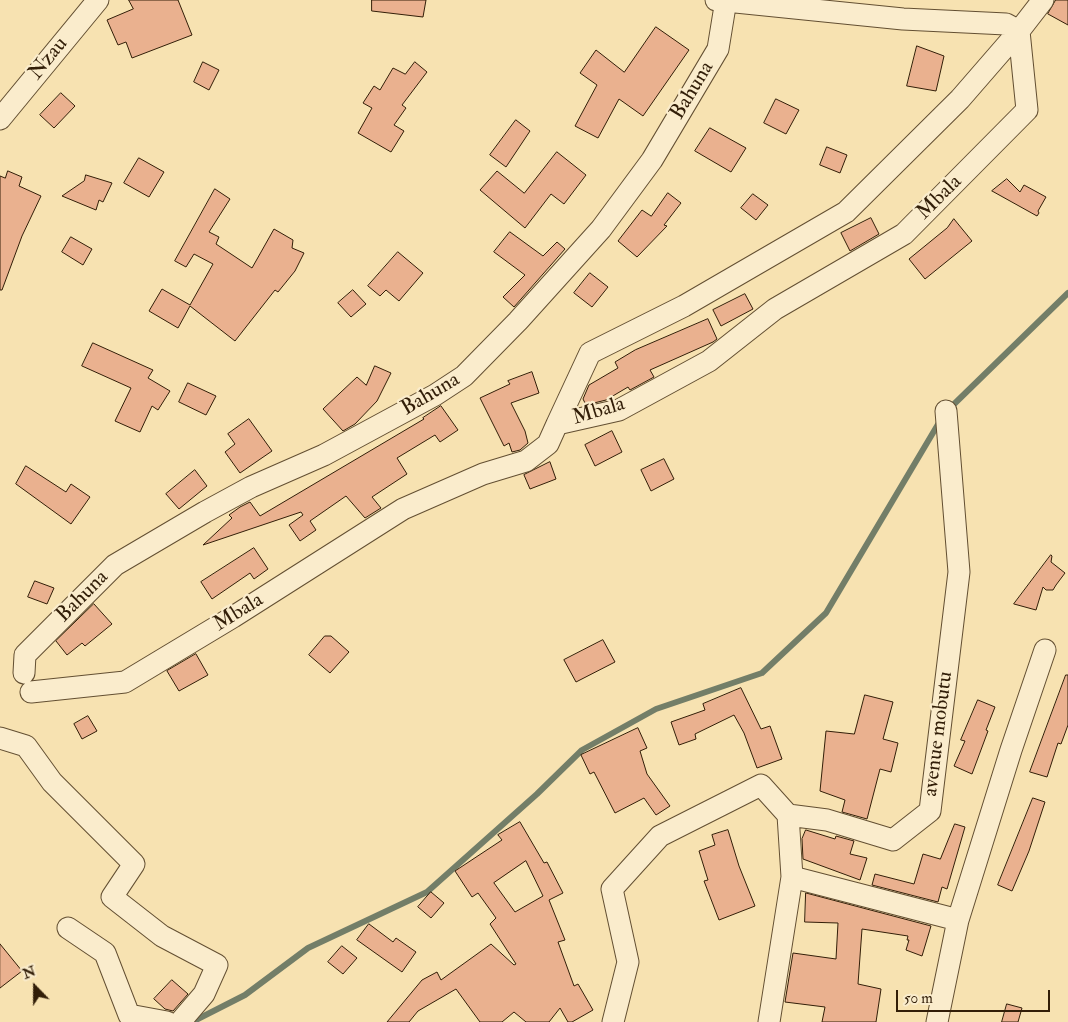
<!DOCTYPE html>
<style>
body{margin:0}
#map{position:relative;width:1068px;height:1022px;overflow:hidden;background:#f7e2b1;font-family:"IM FELL Double Pica",serif}
canvas{display:block}
.north{position:absolute;left:10px;top:962px;width:50px;height:50px;-webkit-text-stroke:4px #faeccc;paint-order:stroke;rotate:338deg;font-size:14px;font-weight:700;line-height:20px;text-align:center;color:#321e08}
.north::after{content:'';display:block;margin:auto;width:18px;height:22px;background:#321e08;clip-path:polygon(50% 0,100% 100%,50% 72%,0 100%)}
.scale{position:absolute;left:896px;top:990px;width:154px;height:22px;box-sizing:border-box;border:2px solid #321e08;border-top:0;padding-left:6px;font-size:15px;line-height:18px;white-space:nowrap;color:#321e08;-webkit-text-stroke:4px #faeccc;paint-order:stroke}
</style>
<div id="map">
<canvas width="1068" height="1022"></canvas>
<div class="north">N</div>
<div class="scale">50 m</div>
</div>
<script>
const c = document.querySelector('canvas').getContext('2d');
c.lineJoin = 'round';
function strokePath(path, color, width, dash) {
  c.strokeStyle = color;
  c.lineWidth = width;
  c.lineCap = dash ? 'butt' : 'round';
  c.setLineDash(dash || []);
  c.stroke(path);
}
function fillPath(path, color) {
  c.fillStyle = color;
  c.fill(path, 'evenodd');
}
function label(font, color, halo, rows, align = 'center') {
  c.font = font + ' "IM FELL Double Pica",serif';
  c.lineWidth = 4.5;
  c.setLineDash([]);
  c.textBaseline = 'middle';
  c.strokeStyle = halo;
  c.fillStyle = color;
  for (const [text, x, y, turn = 0] of rows) {
    c.save();
    c.translate(x, y);
    c.rotate((+turn || 0) * Math.PI / 180);
    c.textAlign = isNaN(turn) ? turn : align;
    if (halo) c.strokeText(text, 0, 0);
    c.fillText(text, 0, 0);
    c.restore();
  }
}
const stream = new Path2D(`
 M949 409 1068 293
 M192 1022 245 995 308 948 427 892 537 794 582 750 656 709 762 673 826 613 940 421`);
const building = new Path2D(`
 M129 0H178L192 35 132 58 126 42 118 45 107 20 133 9Z
 M372 0H426L423 17 372 11Z
 M1056 0H1068V25L1048 14Z
 M656 27 689 50 643 116 619 99 598 138 575 126 597 85 580 73 596 50 624 72Z
 M917 46 944 56 936 91 907 86Z
 M203 62 219 70 209 90 194 82Z
 M415 62 427 72 402 105 406 108 394 125 404 131 391 152 358 133 372 108 363 103 374 86 380 90 393 68 405 74Z
 M61 93 75 106 54 128 40 115Z
 M776 99 799 110 786 134 764 123Z
 M516 120 530 131 506 167 490 155Z
 M710 128 746 148 731 172 695 151Z
 M827 147 847 155 840 173 820 165Z
 M557 152 586 175 564 204 551 194 525 228 480 190 497 171 524 193Z
 M139 158 164 172 149 197 124 183Z
 M8 171 22 177 19 186 41 196 22 236 2 290H0V176L5 178Z
 M86 175 112 183 103 202 99 200 96 210 62 196 84 181Z
 M1007 179 1020 192 1024 185 1046 197 1038 211 1039 213 1037 216 992 191Z
 M215 189 230 199 209 232 219 237 216 244 252 268 274 229 293 240 292 248 304 253 295 271 278 292 275 290 235 341 190 306 178 328 149 311 162 289 190 305 213 264 194 254 186 267 175 261Z
 M668 193 681 203 664 225 667 226 637 257 618 241 642 210 651 216Z
 M753 194 768 205 756 220 741 208Z
 M871 218 879 234 850 251 841 233Z
 M954 219 972 241 925 279 909 259 947 228Z
 M510 232 543 256 557 242 565 249 514 307 503 297 525 275 494 252Z
 M71 237 92 249 83 265 62 252Z
 M398 252 423 273 399 301 386 290 380 296 368 286Z
 M590 273 608 287 592 307 574 293Z
 M353 290 366 304 351 317 338 303Z
 M745 294 753 309 721 326 713 310Z
 M708 319 717 339 713 342 650 370 654 377 630 390 628 387 606 400 586 405 583 399 589 385 618 368 615 362 635 350Z
 M93 343 153 370 148 378 170 391 158 410 152 406 140 432 115 421 131 388 82 366Z
 M375 366 391 373 377 401 355 424 343 431 323 409 357 377 366 385Z
 M532 372 539 393 511 403 525 431 528 443 520 450 512 452 509 443 504 446 480 398 510 384 508 381Z
 M188 383 216 396 206 415 179 402Z
 M441 406 458 430 440 442 435 435 397 458 407 474 372 497 381 508 365 518 346 496 310 521 316 530 300 541 289 525 303 515 301 512 203 545 232 518 229 515 240 507 250 502 260 516 424 419 423 418Z
 M249 419 272 451 240 473 225 452 235 444 228 434Z
 M612 431 622 452 595 466 585 445Z
 M664 459 674 479 651 491 641 470Z
 M550 462 556 479 530 489 524 475Z
 M26 466 66 492 71 484 90 497 71 524 16 484Z
 M195 470 207 486 179 509 166 494Z
 M254 548 268 569 254 579 250 573 212 599 201 582Z
 M1051 555 1052 556 1051 562 1065 573 1056 585 1053 590H1046L1043 587 1036 610 1014 604Z
 M35 581 54 588 47 604 28 597Z
 M94 604 112 624 85 646 82 643 67 655 56 641Z
 M325 636H331L349 652 330 673 309 655Z
 M603 640 615 662 576 682 564 660Z
 M196 654 208 675 179 691 167 671Z
 M1066 675H1068V725L1061 744 1058 743 1047 777 1030 772Z
 M741 688 761 729 770 726 782 759 757 768 744 733 734 715 695 734 696 739 679 745 671 722 705 710 703 704Z
 M865 695 893 702 883 739 898 743 891 772 880 769 867 819 842 812 845 800 820 791 826 731 854 734Z
 M978 700 995 707 986 730 988 731 972 774 954 766 965 741 961 740Z
 M88 716 97 731 82 739 74 724Z
 M638 728 647 748 640 751 647 774 670 806 656 815 644 798 615 813 594 772 590 774 581 755Z
 M1033 798 1045 802 1029 851 1012 891 998 885Z
 M520 822 544 863 547 862 563 893 549 900 565 940 558 942 574 986 578 984 593 1010 572 1022H568L560 1008 549 1022H526L514 1012 502 1022H480L456 989 418 1011 409 1022H387L422 980 437 972 441 980 491 944 514 965 516 964 490 924 496 918 478 893 472 897 455 871 502 840 498 835ZM526 861 543 896 515 912 494 883Z
 M955 824 965 827 947 889 942 887 938 902 872 885 875 874 914 884 923 854 940 859Z
 M728 830 739 866 755 906 719 920 704 881 708 880 699 851 715 845 712 835Z
 M806 830 835 839 836 836 854 841 850 854 867 858 860 880 803 859 802 839Z
 M431 892 444 903 431 918 418 907Z
 M806 893 931 926 922 956 906 950 909 940H907L908 936 862 929 858 984 881 989 876 1022H822L825 1007 785 1002 793 953 836 959 838 923 805 922Z
 M369 924 393 942 396 938 416 952 402 972 357 940Z
 M0 944 22 971 0 988Z
 M342 946 357 958 343 974 328 962Z
 M172 980 188 994 173 1011 165 1009 154 999Z
 M1007 1004 1022 1008 1018 1022H1002Z`);
const street = new Path2D(`
 M716 0 903 19 1006 24 1019 31
 M0 119 98 0
 M557 424 590 353 684 306 846 212 960 99 1019 31 1043 0
 M24 673 25 655 115 565 205 512 251 487 324 455 435 395 464 376 518 321 601 229 652 160 718 49 726 0
 M31 692 125 682 233 617 403 509 483 474 526 461 548 444 557 424 619 410 709 361 775 309 904 234 1027 110 1019 31
 M0 738 26 746 52 782 134 864 112 897 162 936 217 965 204 994 180 1022
 M792 877 958 920
 M68 928 105 953 129 1015 167 1022
 M613 1022 628 962 612 889 660 836 761 785 788 815 827 820 893 840 930 811 959 572 946 411
 M769 1022 792 877 788 815
 M937 1022 958 920 1011 750 1045 650`);
const streetNames = [
 ["Nzau",49,59,-51],
 ["Bahuna",693,91,-59],
 ["Mbala",940,198,-45],
 ["Bahuna",431,395,-31],
 ["Mbala",599,412,-17],
 ["Bahuna",83,597,-45],
 ["Mbala",239,613,-32],
 ["avenue mobutu",939,734,-83]
];
strokePath(stream, '#737e68', 6);
fillPath(building, '#eab18f');
strokePath(building, '#321e08', 1);
strokePath(street, '#634f32', 23);
strokePath(street, '#faeccc', 21);
label('21px', '#321e08', '#faeccc', streetNames);
</script>
